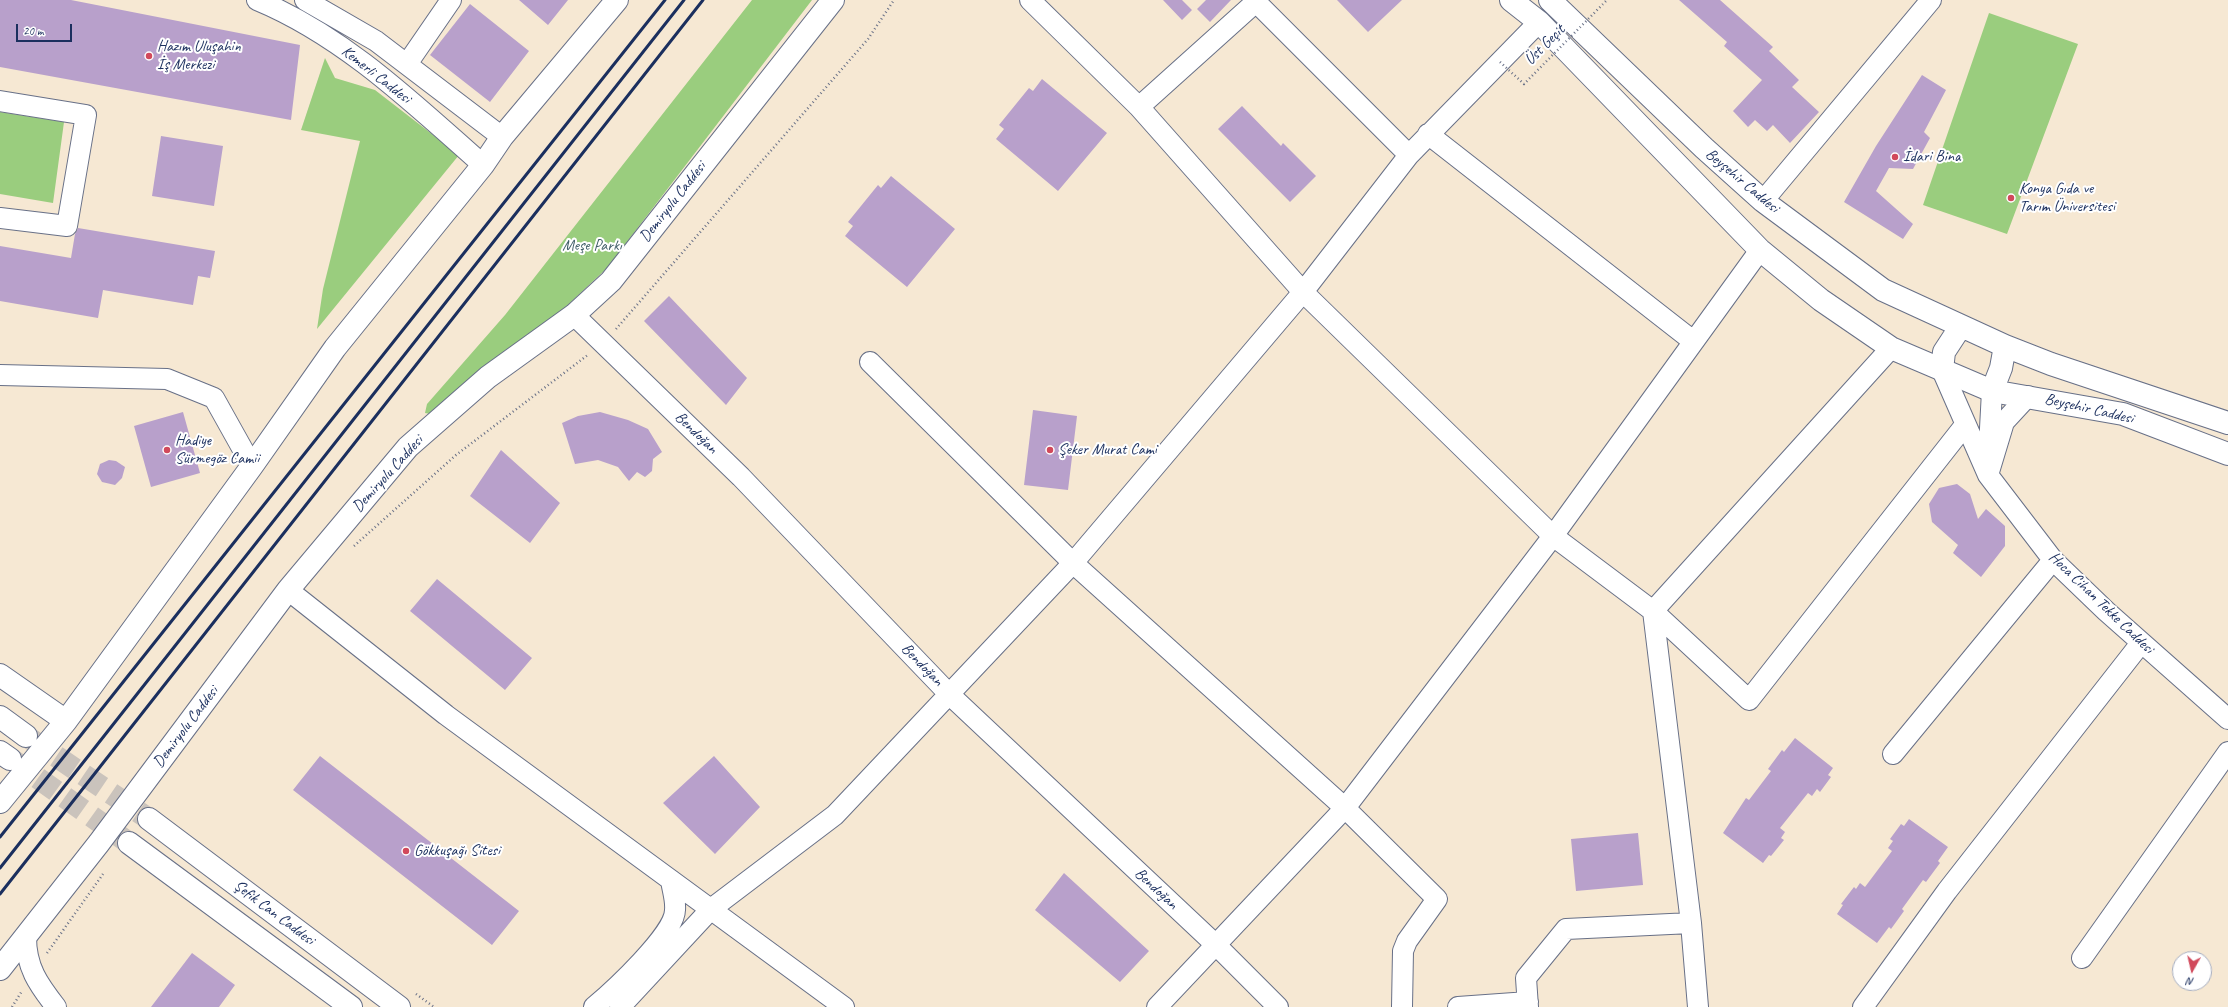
<!DOCTYPE html>
<meta charset="utf-8">
<style>
body{margin:0}
#map{position:relative;width:2228px;height:1007px;overflow:hidden;background:#f6e8d3;font-family:Caveat,sans-serif}
canvas{display:block}
.north{position:absolute;left:2172px;top:951px;width:40px;height:40px;box-sizing:border-box;background:#fff;border:1px solid #a4acbf;border-radius:50%;rotate:188deg;font-size:11px;font-weight:700;line-height:16px;text-align:center;color:#1b2f5e}
.north::after{content:'';display:block;margin:auto;width:14px;height:18px;background:#d1495b;clip-path:polygon(50% 0,100% 100%,50% 72%,0 100%)}
.scale{position:absolute;left:16px;top:24px;width:56px;height:18px;box-sizing:border-box;border:2px solid #1b2f5e;border-top:0;padding-left:5px;font-size:12px;line-height:14px;white-space:nowrap;color:#1b2f5e;-webkit-text-stroke:3px #fff;paint-order:stroke}
</style>
<div id="map">
<canvas width="2228" height="1007"></canvas>
<div class="north">N</div>
<div class="scale">20 m</div>
</div>
<script>
const c = document.querySelector('canvas').getContext('2d');
c.lineJoin = 'round';
function fillPath(path, color) {
  c.fillStyle = color;
  c.fill(path, 'evenodd');
}
function strokePath(path, color, width, dash) {
  c.strokeStyle = color;
  c.lineWidth = width;
  c.lineCap = dash ? 'butt' : 'round';
  c.setLineDash(dash || []);
  c.stroke(path);
}
function label(font, color, halo, rows, align = 'center') {
  c.font = font + ' Caveat,sans-serif';
  c.lineWidth = 4;
  c.setLineDash([]);
  c.textBaseline = 'middle';
  c.strokeStyle = halo;
  c.fillStyle = color;
  for (const [text, x, y, turn = 0] of rows) {
    c.save();
    c.translate(x, y);
    c.rotate((+turn || 0) * Math.PI / 180);
    c.textAlign = isNaN(turn) ? turn : align;
    if (halo) c.strokeText(text, 0, 0);
    c.fillText(text, 0, 0);
    c.restore();
  }
}
const green = new Path2D(`
 M752 0H812L607 268 553 319 431 414 425 413 427 404 505 315Z
 M1989 13 2078 44 2007 234 1923 205Z
 M325 58 335 78 375 90 459 155 317 329 323 289 360 141 301 130Z
 M0 112 64 122 53 203 0 194Z`);
const building = new Path2D(`
 M0 0H71L300 45 291 120 0 67Z
 M519 0H568L548 25Z
 M1163 0H1182L1192 10 1182 20Z
 M1206 0H1231L1210 22 1197 9Z
 M1337 0H1402L1368 32Z
 M1679 0H1720L1773 47 1769 51 1799 80 1792 87 1819 112 1790 143 1773 125 1767 131 1755 120 1748 127 1733 111 1762 80 1724 46 1727 42Z
 M470 4 529 51 490 102 430 55Z
 M1922 75 1946 90 1924 132 1930 138 1913 169 1889 168 1876 191 1913 224 1903 239 1844 202 1876 146Z
 M1042 79 1107 133 1058 191 996 139 1004 129 999 125 1029 88 1033 91Z
 M1242 106 1281 146 1283 143 1316 176 1290 202 1218 129Z
 M161 136 223 146 214 206 152 196Z
 M891 176 955 229 907 287 845 236 853 226 848 222 878 185 881 188Z
 M78 228 215 251 210 278 198 276 193 305 103 290 98 318 0 301V246L71 258 75 234Z
 M669 296 747 378 726 405 644 321Z
 M1033 410 1077 416 1068 490 1024 485Z
 M183 412 200 473 151 487 134 426Z
 M600 412 628 420 648 429 662 452 653 459 652 471 645 477 637 472 629 481 618 467 598 460 575 464 562 423 578 416Z
 M501 450 560 503 530 543 470 496Z
 M109 460 116 461 125 467 122 478 115 485 102 482 97 474 100 464Z
 M1957 484 1970 494 1978 519 1986 509 2005 526V546L1981 577 1953 553 1958 545 1932 522 1929 504 1939 488Z
 M437 579 532 658 505 690 410 611Z
 M1795 738 1833 768 1828 775 1831 777 1820 792 1817 789 1812 796 1808 793 1780 828 1785 832 1781 838 1784 840 1771 856 1769 855 1763 863 1723 833 1746 798 1749 800 1771 771 1768 769 1782 750 1784 752Z
 M320 756 519 911 492 945 293 790Z
 M714 756 760 807 715 854 663 803Z
 M1909 819 1948 847 1938 861 1940 863 1926 882 1923 880 1902 909 1904 911 1891 929 1889 927 1877 943 1837 914 1843 905 1841 904 1854 887 1856 889 1860 883 1865 887 1892 851 1888 848 1893 841 1890 839 1901 824 1904 826Z
 M1638 833 1643 885 1576 891 1571 839Z
 M1064 873 1149 951 1120 982 1035 910Z
 M192 953 235 985 219 1007H151Z`);
const majorTunnel = new Path2D(`
 M29 738 149 819
 M11 759 129 843`);
const path = new Path2D(`
 M616 329 868 39 894 0
 M354 546 456 455 589 354
 M47 953 103 874
 M416 994 434 1007
 M12 1007 22 991`);
const minor = new Path2D(`
 M257 0C344 36 414 104 483 165
 M305 0 376 41 502 137
 M1030 0 1139 107 1303 292 1553 536 1653 611 1749 700 1965 425
 M1254 0 1409 155
 M407 64 451 0
 M0 101 86 115 67 226 0 218
 M1139 107 1258 0
 M1428 134 1693 341
 M1763 201 1931 0
 M574 315 741 477 950 695 1216 945 1278 1007
 M870 362 1073 563 1345 808 1437 899 1407 941 1403 951 1402 1007
 M1942 370 1988 475 2053 560 2106 611 2228 719
 M0 375 167 379 214 398 252 466
 M1989 447 1992 391
 M1988 475 2004 422 2028 396
 M288 590 446 715 844 1007
 M1893 754 2053 560
 M26 937C26 967 38 984 56 1007
 M2082 958 2228 752
 M594 1007C613 991 675 934 675 910 676 900 672 889 671 880
 M620 1007 711 909 835 815 1073 563 1303 292 1409 155 1539 22
 M1157 1007 1345 808 1553 536 1760 250
 M1458 1007 1528 1002
 M1528 1007 1526 978 1566 929 1691 923
 M1698 1007 1691 923 1653 611 1891 348
 M1863 1007 1947 891 2141 643`);
const major = new Path2D(`
 M1511 0 1539 22 1760 250 1821 300 1891 348 1992 391 2123 414 2228 454
 M1550 0 1704 148 1763 201 1883 290 2005 346 2051 364 2228 423
 M1942 370 1944 352 1961 326
 M1992 391 2001 368 2005 346
 M0 675 66 721
 M0 717 26 736
 M0 752 10 759
 M0 802 66 721 252 466 335 348 483 165 502 137 617 0
 M149 819 399 1007
 M129 843 351 1007
 M0 969 99 843 288 590 408 447 488 377 574 315 611 281 833 0`);
const rail = new Path2D(`
 M0 837 665 0
 M0 868 684 0
 M0 894 703 0`);
const pathBridge = new Path2D(`
 M1500 62 1524 84 1607 0`);
const markers = [
 [149,56,4,"#d1495b"],
 [1895,157,4,"#d1495b"],
 [2011,198,4,"#d1495b"],
 [167,450,4,"#d1495b"],
 [1050,450,4,"#d1495b"],
 [406,851,4,"#d1495b"]
];
const streetNames = [
 ["Üst Geçit",1545,45,-45],
 ["Kemerli Caddesi",376,75,38],
 ["Beyşehir Caddesi",1742,181,40],
 ["Demiryolu Caddesi",673,202,-52],
 ["Beyşehir Caddesi",2089,409,13],
 ["Bendoğan",696,433,44],
 ["Demiryolu Caddesi",388,474,-48],
 ["Hoca Cihan Tekke Caddesi",2101,603,44],
 ["Bendoğan",922,665,46],
 ["Demiryolu Caddesi",186,727,-53],
 ["Bendoğan",1156,889,43],
 ["Şefik Can Caddesi",274,913,37]
];
const poiNames = [
 ["Hazım Uluşahin",157,47],
 ["İş Merkezi",157,65],
 ["İdari Bina",1903,157],
 ["Konya Gıda ve",2019,189],
 ["Tarım Üniversitesi",2019,207],
 ["Hadiye",175,441],
 ["Sürmegöz Camii",175,459],
 ["Şeker Murat Cami",1058,450],
 ["Gökkuşağı Sitesi",414,851]
];
const parkNames = [
 ["Meşe Parkı",592,246]
];
fillPath(green, '#9acd7e');
fillPath(building, '#b8a0cb');
strokePath(majorTunnel, '#cac3bc', 22, [22, 11]);
strokePath(minor, '#687087', 22);
strokePath(major, '#687087', 24);
strokePath(path, '#687087', 2.5, [1, 3]);
strokePath(minor, '#fff', 20);
strokePath(major, '#fff', 22);
strokePath(rail, '#1b2f5e', 3);
strokePath(pathBridge, '#687087', 2.5, [1, 3]);
for (const [x, y, r, color] of markers) {
  const dot = new Path2D();
  dot.arc(x, y, r, 0, 2 * Math.PI);
  c.fillStyle = color;
  c.fill(dot);
  strokePath(dot, '#fff', 1.5);
}
label('16px', '#1b2f5e', '#fff', streetNames);
label('16px', '#1b2f5e', '#fff', poiNames, 'left');
label('16px', '#415e68', '#fff', parkNames);
</script>
